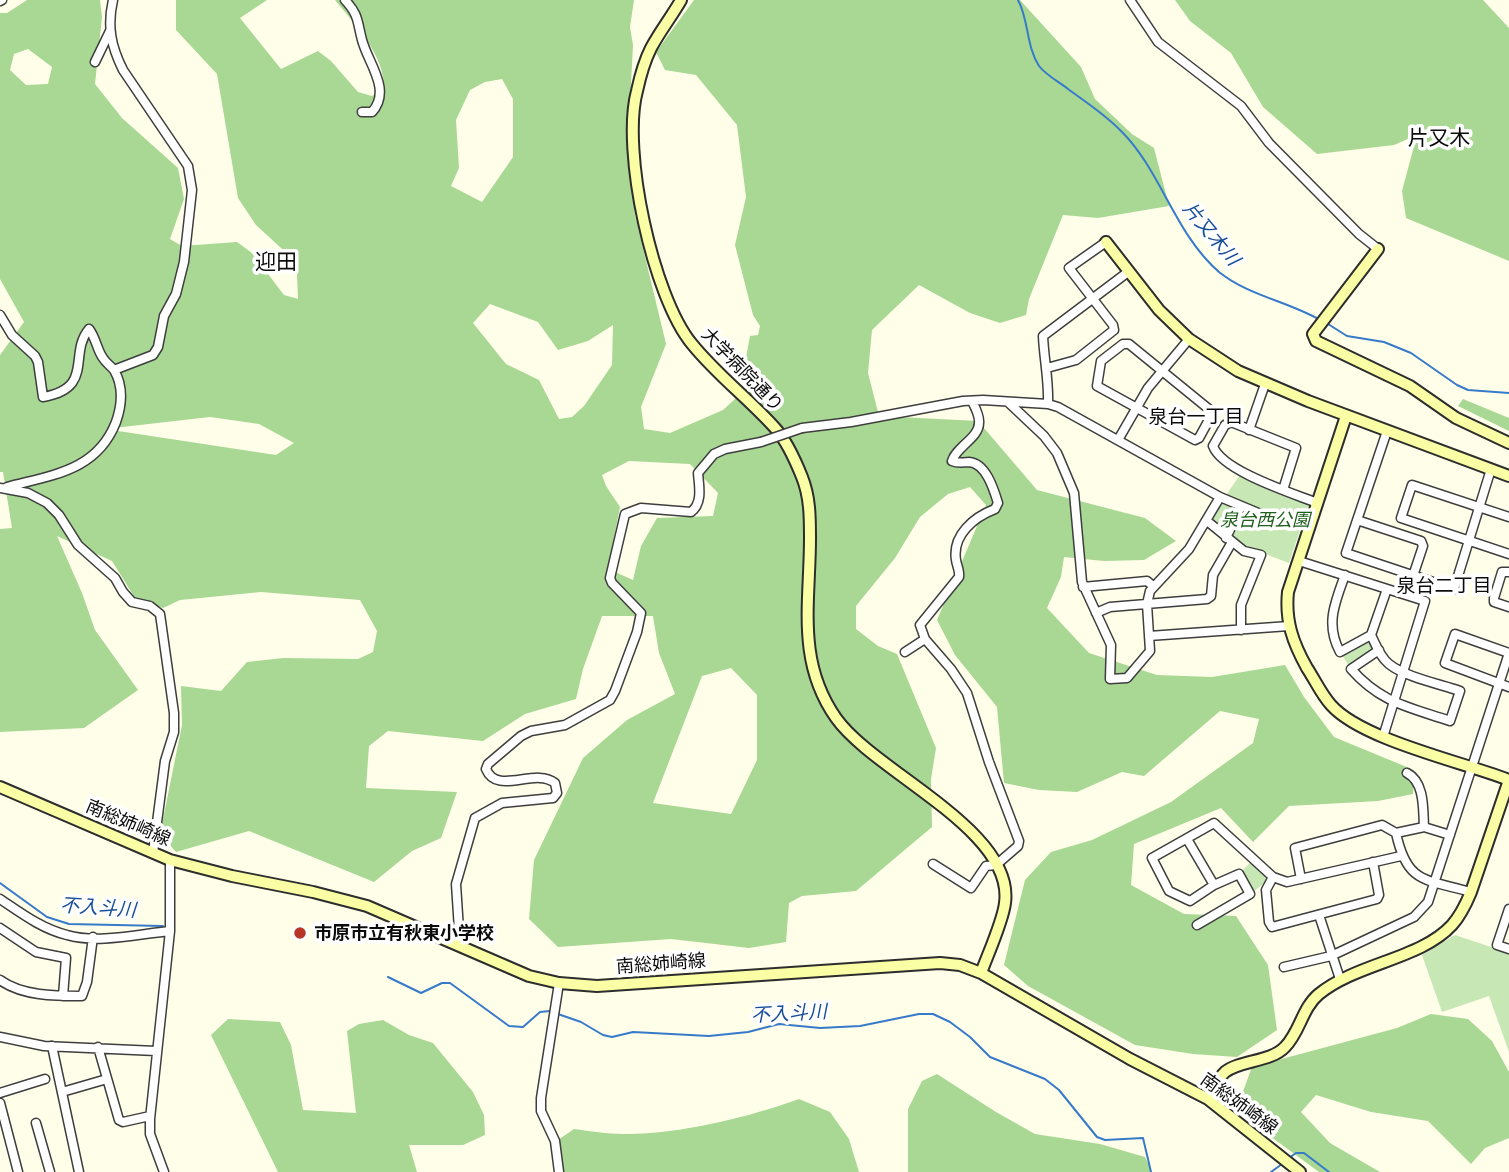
<!DOCTYPE html>
<meta charset="utf-8">
<style>
body{margin:0}
canvas{display:block;background:#fffee9}
</style>
<canvas width="1509" height="1172"></canvas>
<script>
const c = document.querySelector('canvas').getContext('2d');
c.lineJoin = 'round';
function fillPath(path, color) {
  c.fillStyle = color;
  c.fill(path, 'evenodd');
}
function strokePath(path, color, width, dash) {
  c.strokeStyle = color;
  c.lineWidth = width;
  c.lineCap = dash ? 'butt' : 'round';
  c.setLineDash(dash || []);
  c.stroke(path);
}
function label(font, color, halo, rows, align = 'center') {
  c.font = font + ' "Crimson Pro","Noto Sans JP",serif';
  c.lineWidth = 7;
  c.setLineDash([]);
  c.textBaseline = 'middle';
  c.strokeStyle = halo;
  c.fillStyle = color;
  for (const [text, x, y, turn = 0] of rows) {
    c.save();
    c.translate(x, y);
    c.rotate((+turn || 0) * Math.PI / 180);
    c.textAlign = isNaN(turn) ? turn : align;
    if (halo) c.strokeText(text, 0, 0);
    c.fillText(text, 0, 0);
    c.restore();
  }
}
const green = new Path2D(`
 M1240 475 1309 504 1289 563 1239 544 1212 521 1222 501Z
 M1371 635 1379 650 1351 669 1340 652Z
 M1254 859 1273 877 1250 894 1239 874Z
 M1455 935 1509 953V1052L1489 996 1442 1012 1422 955Z`);
const forest = new Path2D(`
 M27 0H100L102 17 95 84 122 118 178 168 184 199 170 239 182 246 237 242 252 253 284 295 298 299 297 274 293 259 256 225 238 198 217 74 176 30V0H267L240 18 281 69 318 51 331 61 358 92 372 96 384 89C385 55 355 25 335 0H634L630 27 633 45 628 141 635 215 666 344 641 407 644 429 670 433 723 410 747 388 745 363 750 336 758 335 760 326 753 315 735 245 746 197 737 125 696 75 665 70 656 52 694 0H1020L1081 67 1095 99 1132 134 1154 148 1169 206 1098 218 1063 215 1029 299 1026 315 1000 323 970 313 919 285 872 330 868 373 879 416 978 421 1037 490 1145 518 1176 541 1144 560 1104 561 1064 557 1061 577 1047 608 1089 653 1157 675 1212 677 1285 665 1304 697 1334 737 1414 770 1413 794 1378 801 1289 806 1253 842 1221 808 1134 844 1131 885 1184 914 1236 916 1268 965 1277 1030 1237 1057 1193 1054 1135 1045 1028 986 1004 965 1025 880 1051 852 1092 840 1171 802 1253 743 1259 719 1220 711 1144 776 1122 772 1077 792 1039 790 1004 783 997 707 955 655 937 620 986 505 970 487 948 494 920 517 895 558 856 606V629L878 646 897 654 936 748 931 779 932 827 856 891 802 896 789 903 786 942 749 948 671 939 558 947 529 919 534 860 583 758 627 720 675 694 659 653 653 616H602L583 669 576 699 525 714 483 741 388 731 369 746 366 788 457 792 441 838 412 851 374 882 249 831 176 852 160 834 182 725 181 686 221 691 247 662 283 658 358 659 373 652 377 631 360 600 261 592 180 600 163 608 135 598 112 561 57 536 82 593 95 630 138 690 84 728 0 732V529L12 528 3 472H0V355L24 322 0 279V13H7ZM28 49 52 67 48 84 26 85 10 70 14 54ZM502 79 513 99V157L482 202 451 186 459 168 456 120 470 90 485 82ZM490 304 538 322 558 350 588 341 613 325 612 365 584 406 572 417 559 419 539 380 506 364 473 323ZM210 417 259 424 294 443 276 455 105 429ZM629 461 690 464 718 493 713 516 657 518 641 546 633 580 608 569 620 507 606 486 602 475ZM731 668 757 695V760L731 814 653 803 702 676Z
 M1175 0H1483L1509 28V261L1406 218 1402 191 1417 135 1394 145 1317 154 1263 107 1231 53 1190 21Z
 M1463 399 1509 418V431L1458 406Z
 M1431 1014 1468 1019 1492 1041 1509 1072V1138L1485 1148 1471 1164 1428 1121 1371 1112 1316 1095 1301 1112 1330 1143 1380 1172H1319L1259 1128 1243 1109 1241 1097 1252 1067 1397 1028Z
 M228 1019 280 1022 291 1045 303 1110 356 1113 347 1031 359 1024 383 1020 409 1035 433 1043 473 1092 484 1115 485 1135 463 1145H409L417 1172H278L211 1035Z
 M937 1074 996 1112 1035 1134 1100 1144 1145 1157 1152 1172H908V1109L922 1081Z
 M799 1099 830 1112 849 1139 859 1172H559L558 1140 574 1129C590 1131 607 1134 623 1134 676 1135 750 1117 799 1099Z`);
const stream = new Path2D(`
 M1018 0C1029 20 1026 46 1039 66 1046 75 1059 82 1068 89 1087 103 1106 115 1122 132 1161 171 1175 234 1219 272 1249 296 1287 301 1320 320
 M1328 324 1347 336 1384 342 1411 353 1457 385 1468 390 1509 393
 M0 883 47 917 69 924 163 926
 M388 977 421 993 442 983H450L509 1026 523 1027 540 1012 550 1011
 M558 1014 581 1022 603 1035 612 1037 633 1032 709 1036 748 1032 779 1024 820 1028 860 1026 919 1014H933L950 1022 970 1037 990 1057 1045 1079 1059 1090 1097 1137 1105 1140 1143 1138 1151 1172
 M1289 1158 1296 1153H1304L1329 1172
 M1271 1172 1282 1164`);
const street = new Path2D(`
 M113 0C107 26 111 46 123 70L188 166 192 190 184 262 176 294 164 316 158 347 153 355 114 370
 M345 0C359 15 357 21 362 40 368 63 392 90 372 112H362
 M1130 0 1158 42 1241 106 1269 143 1359 234 1378 249
 M0 1 2 0
 M95 62 110 31
 M0 315 12 335 35 356 38 362 43 397C95 388 68 354 89 329 96 338 97 350 103 358 106 363 111 366 114 370 124 387 122 405 116 422 97 471 52 475 7 487
 M1123 344H1129L1210 410 1211 416 1199 438 1195 440 1097 386 1101 361Z
 M1047 368 1076 360 1114 330 1113 325 1069 268 1106 242
 M1008 402 1044 436 1057 453 1074 493 1082 582 1111 645 1110 679 1127 678 1150 651 1147 604 1150 591 1189 549 1220 497
 M1048 404C1049 381 1044 359 1043 336L1128 272
 M802 428 851 422 963 401 983 400 1048 404 1058 407 1220 497 1263 515
 M1249 430 1265 384
 M1387 431 1346 553 1454 589 1491 469
 M1118 440 1148 388 1189 339
 M0 488 28 493 47 503 59 515 78 545 115 578 123 592 132 602 150 606 160 614 174 713V732L165 761 153 853
 M1283 490 1296 448 1231 422 1225 425 1213 446C1222 471 1292 493 1317 503
 M1509 517 1412 485 1401 518 1509 554
 M1357 520 1421 541 1423 546 1413 576
 M1207 521 1244 551 1261 555 1241 605V630
 M1226 538 1241 506
 M1299 561 1425 601 1383 737
 M1509 572H1502L1494 598V602L1509 607
 M1345 575C1335 603 1325 624 1340 652L1371 635 1387 589
 M1083 587 1147 581 1153 586
 M1096 613 1110 607 1207 599 1211 596 1213 575 1232 542
 M1371 635C1376 645 1380 657 1389 664 1405 677 1440 684 1460 691L1450 721C1409 707 1381 703 1351 669L1379 650
 M1149 636 1289 626
 M905 652 925 639
 M1509 653 1455 634 1445 663 1509 687
 M1407 773C1425 782 1423 810 1424 827
 M1396 833C1407 884 1425 879 1471 892
 M1187 839 1214 885
 M933 864 971 888 986 866 996 865 1018 846 1019 841 989 762 967 693 951 669 925 639 920 625 959 577C960 570 957 567 956 560 952 535 974 517 995 509L998 503C994 490 986 463 969 462 962 462 959 464 952 461 956 447 979 438 979 423 980 416 975 407 972 401
 M1273 877 1266 890 1269 922 1272 927 1377 899 1379 895 1373 862
 M1301 879 1295 848 1382 825 1396 833 1424 827 1450 835
 M0 899C21 913 42 929 67 935 98 944 138 934 170 931
 M1509 909 1497 945 1509 949
 M1319 915 1340 979
 M1197 925 1250 894 1239 874 1214 885 1190 901 1169 891 1152 858 1214 823 1273 877 1287 882 1401 856
 M0 928 36 952 66 958 63 996
 M460 945 456 884 475 818 502 803 553 798 557 793 555 783C535 767 497 796 486 769L488 764 521 736 531 731 565 725 610 700 615 691 637 632 641 613 612 583 610 578 625 514 641 508 691 512C703 503 699 486 698 473L714 454 725 449 761 442
 M1284 967 1331 956 1414 917 1428 902 1509 653
 M0 980C22 996 55 996 82 996L87 982 93 937
 M559 983 541 1098V1111L555 1141 559 1172
 M0 1037 44 1046 156 1051
 M52 1046 79 1172
 M98 1047 119 1120 123 1122 150 1116
 M62 1092 107 1079
 M0 1093 45 1079
 M0 1103 18 1172
 M36 1123 50 1172
 M164 1172 150 1134V1119L170 931V860`);
const secondary = new Path2D(`
 M681 0C672 16 660 31 651 48 645 60 640 77 637 91 621 150 653 297 692 344 717 375 749 399 775 428 786 440 796 462 802 477 810 497 810 517 810 538 810 603 796 661 836 718 874 772 1015 830 1005 903 1003 921 988 954 981 973
 M1106 242 1159 310 1189 339 1238 371 1308 401 1509 476
 M1378 249 1313 334 1316 341 1410 386 1456 418 1509 443
 M1346 416 1288 592C1285 621 1293 643 1307 668 1315 680 1321 694 1331 705 1362 740 1463 762 1509 780
 M0 787 170 860 232 876 313 892 367 906 529 976 559 983 597 986 940 963 960 965 981 973 1130 1059 1208 1099 1300 1172
 M1208 1099C1213 1091 1218 1078 1225 1072 1240 1060 1271 1062 1285 1047 1300 1032 1302 1008 1319 994 1357 963 1421 959 1452 925 1461 915 1466 904 1471 892L1509 780`);
const streetBridge = new Path2D(`
 M761 442 802 428`);
const markers = [
 [300,933,7,"#b73526"]
];
const streetNames = [
 ["大学病院通り",742,370,46],
 ["南総姉崎線",128,823,23],
 ["南総姉崎線",661,964,-4],
 ["南総姉崎線",1239,1104,36]
];
const parkNames = [
 ["泉台西公園",1265,520]
];
const poiNames = [
 ["市原市立有秋東小学校",314,933]
];
const waterNames = [
 ["片又木川",1211,234,50],
 ["不入斗川",98,908,4],
 ["不入斗川",789,1014,-3]
];
const neighbourhoodNames = [
 ["泉台一丁目",1196,417],
 ["泉台二丁目",1444,586]
];
const quarterNames = [
 ["片又木",1439,139],
 ["迎田",276,263]
];
fillPath(green, '#c7e7b4');
fillPath(forest, '#a8d894');
strokePath(stream, '#377aca', 2);
strokePath(street, '#3e3e3e', 11);
strokePath(secondary, '#2d2d2d', 14);
strokePath(street, '#fff', 8);
strokePath(secondary, '#fafea5', 10);
strokePath(streetBridge, '#3e3e3e', 11, []);
strokePath(streetBridge, '#fff', 8);
for (const [x, y, r, color] of markers) {
  const dot = new Path2D();
  dot.arc(x, y, r, 0, 2 * Math.PI);
  c.fillStyle = color;
  c.fill(dot);
  strokePath(dot, '#fff', 2.5);
}
label('18px', '#0b0b0b', '#fff', streetNames);
label('italic 18px', '#21601d', '#fff', parkNames);
label('bold 18px', '#0b0b0b', '#fff', poiNames, 'left');
label('italic 19px', '#184d99', '#fff', waterNames);
label('19px', '#0b0b0b', '#fff', neighbourhoodNames);
label('21px', '#0b0b0b', '#fff', quarterNames);
</script>
